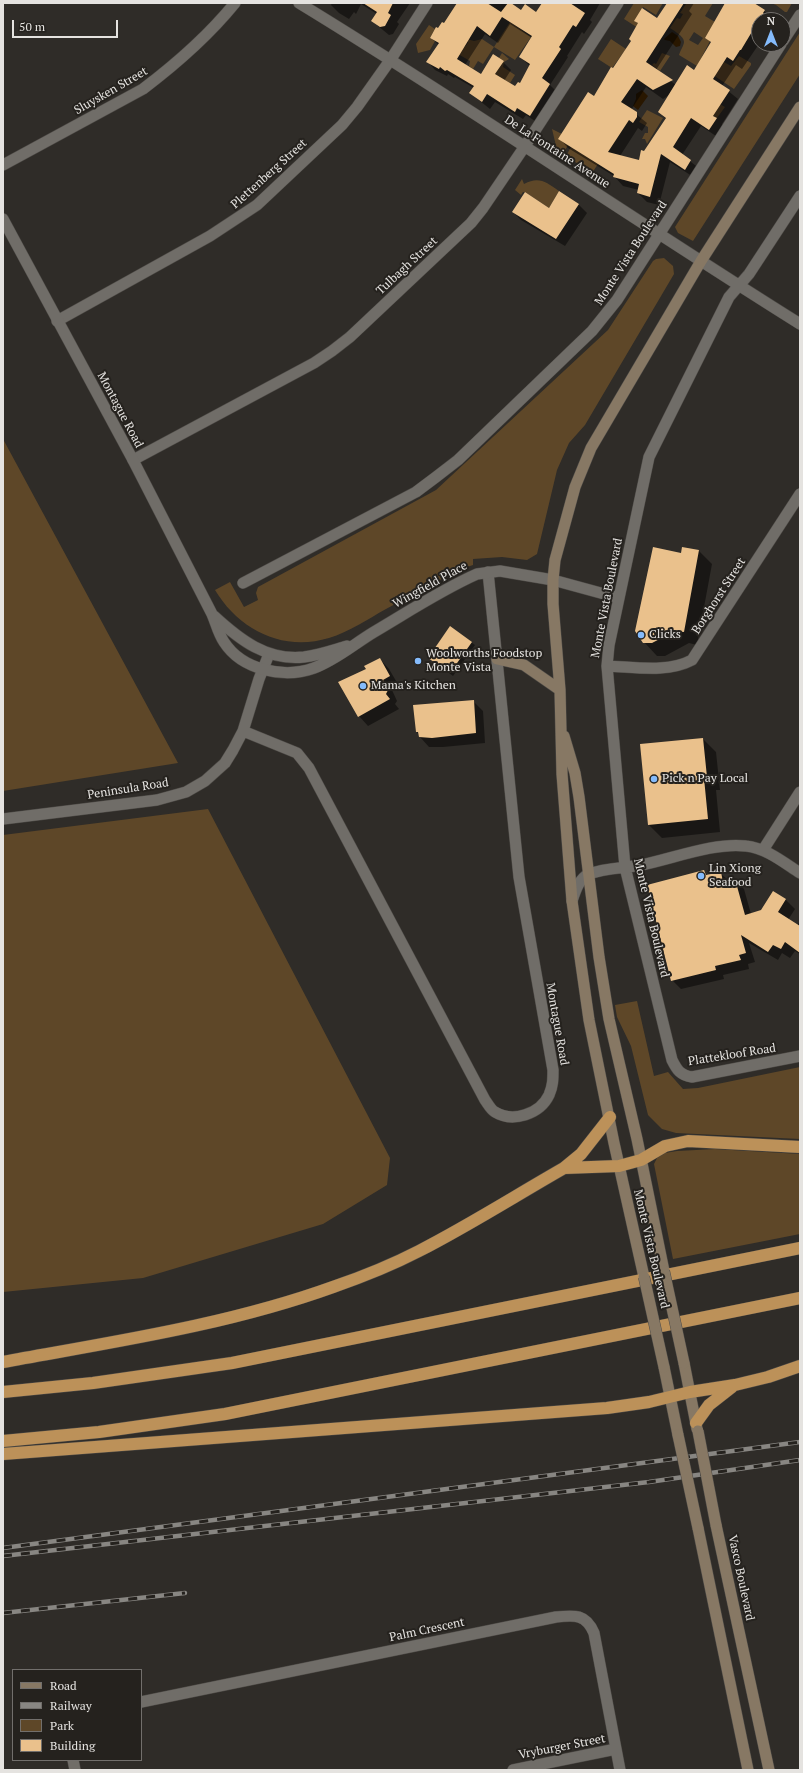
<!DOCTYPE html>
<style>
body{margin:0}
#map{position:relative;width:803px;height:1773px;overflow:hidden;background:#2f2c28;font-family:"PT Serif",serif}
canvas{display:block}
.frame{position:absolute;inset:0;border:4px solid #e5e3e0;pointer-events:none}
.legend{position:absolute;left:12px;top:1669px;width:130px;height:92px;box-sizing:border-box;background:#25221e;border:1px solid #726f6c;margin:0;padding:5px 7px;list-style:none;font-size:12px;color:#e5e3e0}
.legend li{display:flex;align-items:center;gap:8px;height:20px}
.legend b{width:20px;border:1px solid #726f6c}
.north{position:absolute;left:751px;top:12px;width:40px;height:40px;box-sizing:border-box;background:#25221e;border:1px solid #726f6c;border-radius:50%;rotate:0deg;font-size:11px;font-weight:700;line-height:16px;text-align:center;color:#e5e3e0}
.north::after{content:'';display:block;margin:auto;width:14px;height:18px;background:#85bbfb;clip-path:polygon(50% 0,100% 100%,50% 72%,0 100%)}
.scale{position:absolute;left:12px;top:20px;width:106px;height:18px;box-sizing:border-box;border:2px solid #e5e3e0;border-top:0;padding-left:5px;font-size:12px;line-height:14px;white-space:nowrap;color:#e5e3e0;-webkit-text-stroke:3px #25221e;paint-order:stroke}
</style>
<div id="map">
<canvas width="803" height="1773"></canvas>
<div class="frame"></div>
<ul class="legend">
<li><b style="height:5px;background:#877864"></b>Road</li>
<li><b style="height:5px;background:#888682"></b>Railway</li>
<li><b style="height:11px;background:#5e4728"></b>Park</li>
<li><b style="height:11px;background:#eac18c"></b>Building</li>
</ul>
<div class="north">N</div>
<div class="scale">50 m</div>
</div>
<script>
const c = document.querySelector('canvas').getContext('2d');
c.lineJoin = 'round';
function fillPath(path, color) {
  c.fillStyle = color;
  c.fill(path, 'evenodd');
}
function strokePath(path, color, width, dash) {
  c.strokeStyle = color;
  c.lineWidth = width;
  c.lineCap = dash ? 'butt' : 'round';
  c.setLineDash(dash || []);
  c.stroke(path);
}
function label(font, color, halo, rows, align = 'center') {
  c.font = font + ' "PT Serif",serif';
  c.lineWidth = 4;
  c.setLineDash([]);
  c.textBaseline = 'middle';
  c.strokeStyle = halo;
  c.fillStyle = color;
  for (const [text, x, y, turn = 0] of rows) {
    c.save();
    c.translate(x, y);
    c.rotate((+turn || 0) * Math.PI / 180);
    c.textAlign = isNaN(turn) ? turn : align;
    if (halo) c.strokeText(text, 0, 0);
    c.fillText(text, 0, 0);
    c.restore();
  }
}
const green = new Path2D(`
 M634 3H663L656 15 643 7 635 21 649 30 657 40 624 19Z
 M685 3H713L705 16 715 22 710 41 697 66 679 55C680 51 684 45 684 42 684 36 674 31 670 28L677 18 680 19 683 14 680 13 686 4ZM694 32 703 38 698 45 689 40Z
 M771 3H792L787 12H785L776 5Z
 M510 22 531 37 515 60 494 47 483 64 478 61 473 69 469 66 470 61 458 54 468 43 467 39 474 41 482 39 494 47Z
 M429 25 435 29 430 38 435 41 430 50 418 53 416 44Z
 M800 32V74L693 241 678 233 675 227Z
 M611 39 626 49 612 68 598 59Z
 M502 53 509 59 504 62 503 67 515 75 510 83 495 74 504 61 499 58Z
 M662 53 670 56 660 71 652 65 654 63 656 64Z
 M739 56 751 63V65L734 89 713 75 724 62 731 66Z
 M716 102 725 107 717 118 711 114Z
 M647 110 663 118 647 144 645 139H642L645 133H648V127L639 122Z
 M552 129 562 134 559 139 568 145 563 154 557 150Z
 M571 147 598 164 592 173 566 156Z
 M522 179 524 184C539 176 546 182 559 191L549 208 525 192H523L521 195 515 190Z
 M664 258 673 266 674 274 585 425 569 443 557 470 537 554 527 560 502 557 473 559V565L458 570C434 583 410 596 386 609 368 619 349 632 329 638 283 652 239 630 215 590L230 582 244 607 258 600 256 593 258 587 436 490 608 330 653 261 656 259Z
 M3 439 178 763 3 791Z
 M208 809 390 1158 387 1185 323 1224 143 1278 3 1292V835Z
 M637 1001 654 1076 668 1072 683 1089 698 1088 800 1067V1139L676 1133 662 1129 648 1115 631 1046 617 1017 615 1005Z
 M715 1149 800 1154V1234L673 1259 654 1164 659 1154 677 1151Z`);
const water = new Path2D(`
 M672 32 678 36 681 42 680 46 676 47 670 41 665 40 664 39Z
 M642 90 648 96 638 110 633 106 636 99V94Z`);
const shadow = new Path2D(`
 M332 3H410L397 22 399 24 393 34 389 35 372 21 377 14 361 4 356 14 354 12 349 19 339 13 331 5Z
 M464 3H511L522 11 537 13 543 3H600L590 20 592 22 584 34 582 32 567 56 568 57 550 85 557 92 538 123 526 115 523 119 495 102 490 109 470 93 474 88 455 77 454 78 448 74 447 76 435 70 428 62 439 45 431 38ZM510 24 532 38 520 57 530 66 520 84 516 88 504 81 511 70 503 62 481 75 465 65 485 34 498 43Z
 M668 3H694L689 11 692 14 656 70 676 85 695 71 712 43 707 38 726 4 724 3H752L764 11 773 19 759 20V44L742 69 736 65 722 86 738 99 722 124 725 128 719 138 701 126 682 155 700 169 695 178 670 162 659 205 647 202 638 193 639 190 623 186 614 176 568 148 560 139 595 97 613 69 658 19ZM646 87 663 99 669 95 659 112 666 119 639 161 620 156 638 128 642 131 647 123 631 110Z
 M559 192 579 205 587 213 565 246 521 220 513 212 549 209Z
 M683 549 699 551 712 564 697 645 689 643 665 656H657L644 642Z
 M450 627 475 645 453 676 432 660Z
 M380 659 389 669 399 686 392 690 397 701 395 704 399 709 368 726 359 716 367 669Z
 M473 701 483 711 485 743 443 747H429L420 737 417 732 414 706Z
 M703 739 716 752 720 790H716L720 832 662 838 649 825Z
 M704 871 708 876 720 873 729 881 735 880 744 889 751 914 762 910 773 892 786 900 795 909 788 920 797 926 800 921V954L795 951 790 958 782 953 778 960 749 943 755 962 748 964 749 969 723 975 724 979 681 989 672 980Z`);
const building = new Path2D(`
 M363 3H393L388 13 391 15 385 26 380 27 371 21 377 12Z
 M457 3H487L501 12 508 3H511L521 10 525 4 536 12 542 3H570L585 13 576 27 573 25 559 47 561 49 542 78 550 84 530 116 517 108 515 112 487 94 482 102 469 93 474 86 447 70 445 71 440 67 439 69 426 62 439 43 430 38 436 27 438 28 442 22 444 23ZM502 17 532 36 519 57 530 64 520 83 518 82 515 86 495 74 504 61 493 54 481 74 457 59 477 26 490 36Z
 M667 3H684L646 62 673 80 653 90 637 79 621 102 637 112V117L633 123 629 120 608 152 639 160 641 150 644 151 666 118 658 112 687 65 694 70 711 42 705 38 725 3H754L765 10 763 13 764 14 759 20 741 50H740L733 61 727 57 713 79 730 90 713 116 717 118 709 130 691 118 673 147 691 160 685 170 661 154 650 197 637 193 639 184 613 177 614 174 558 139 588 92 594 96 611 67 613 68 631 41 629 39 638 23 634 21 642 8 657 18Z
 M559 191 579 204 556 239 512 212 525 192 549 208Z
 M653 547 681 553 682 547 699 550 684 632 675 631 652 643H643L635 631Z
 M450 626 472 642 450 673 428 658Z
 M380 658 390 676 383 680 388 690 386 694 390 699 358 717 338 682 366 669 364 666Z
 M474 700 476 733 432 738 419 737 418 732H416L413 705Z
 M703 738 707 777 704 778 708 819 648 825 640 744Z
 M704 870 706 875 721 872 723 882 735 879 745 915 761 910 773 891 786 899 778 912 800 926V953L785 942 781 949 773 945 768 952 741 935 746 953 739 955 741 960 715 966 716 970 671 981 647 885Z`);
const minor = new Path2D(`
 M299 3C468 106 632 219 800 324
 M783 41 800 15
 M3 165 143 89C176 64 209 35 235 3
 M800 196 749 274 729 297 649 457 609 645 607 666 625 867 672 1060C677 1070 680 1075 692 1077L800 1056
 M57 321 210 236 257 205 342 125 357 107 391 59 427 3
 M133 460 314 363 332 351 350 337 471 223 483 208 525 146 618 3
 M553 580 619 598
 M243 583 416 492 436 477 458 460 592 331 617 300 781 44
 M607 666C635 667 668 673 692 660L800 494
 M243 731 297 753 309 768 485 1100C488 1104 491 1110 495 1112 513 1123 540 1114 549 1095 553 1086 553 1079 553 1070L519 877 488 572
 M3 819 157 800 186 792 205 781 225 763 233 750 243 731 259 679 269 654
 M763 850 800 792
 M572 901C575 892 579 878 589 874 604 868 625 868 641 865 672 859 714 842 746 846 766 848 783 862 800 873
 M141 1702 556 1617C575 1615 586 1614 594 1633L620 1770
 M73 1760 75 1770
 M513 1770 616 1749`);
const tertiary = new Path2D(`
 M3 219 133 460 212 614C216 623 218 633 224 642 242 670 284 679 314 668 336 660 354 644 374 632 408 612 441 590 477 574L500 571 553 580
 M214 616C240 640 267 661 304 657 319 655 333 650 347 646`);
const secondary = new Path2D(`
 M497 659 524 665 560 690
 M564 736 575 773 579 797 599 957 609 1019 637 1139 664 1271
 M644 1277 614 1143 589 1020 572 901 562 774 560 690 553 604V580L555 560 575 487 591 448 701 261 800 107
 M684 1363 697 1429
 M664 1367 678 1435
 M716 1525 769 1770
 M698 1528 748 1770`);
const motorway = new Path2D(`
 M564 1168 619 1166 641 1160 665 1146 688 1141 800 1147
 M3 1362C112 1342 228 1325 333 1287 362 1277 392 1265 419 1251 468 1226 515 1196 564 1168L581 1154 610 1117
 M3 1392 93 1383 232 1363 800 1248
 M696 1423 709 1405 732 1387
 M3 1441 99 1432 225 1414 800 1298
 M3 1454 607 1408 649 1402 690 1392 735 1385 768 1377 800 1366`);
const rail = new Path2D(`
 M3 1548 800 1442
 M3 1556 649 1482 800 1460
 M3 1613 185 1593`);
const secondaryBridge = new Path2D(`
 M664 1271 684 1363
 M644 1277 664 1367
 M698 1431 716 1525
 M678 1435 698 1528`);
const markers = [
 [641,635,4,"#85bbfb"],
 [418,661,4,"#85bbfb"],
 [363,686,4,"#85bbfb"],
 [654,779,4,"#85bbfb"],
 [701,876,4,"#85bbfb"]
];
const streetNames = [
 ["Sluysken Street",111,91,-30],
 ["De La Fontaine Avenue",557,152,33],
 ["Plettenberg Street",269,174,-42],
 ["Monte Vista Boulevard",631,253,-57],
 ["Tulbagh Street",407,266,-43],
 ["Montague Road",120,410,62],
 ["Wingfield Place",430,585,-29],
 ["Borghorst Street",719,596,-57],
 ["Monte Vista Boulevard",607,598,-79],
 ["Peninsula Road",128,789,-9],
 ["Monte Vista Boulevard",651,918,77],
 ["Montague Road",557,1024,80],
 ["Plattekloof Road",732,1055,-9],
 ["Monte Vista Boulevard",651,1249,77],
 ["Vasco Boulevard",741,1578,78],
 ["Palm Crescent",427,1630,-12],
 ["Vryburger Street",562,1747,-11]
];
const poiNames = [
 ["Clicks",649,635],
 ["Woolworths Foodstop",426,654],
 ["Monte Vista",426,668],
 ["Mama's Kitchen",371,686],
 ["Pick n Pay Local",662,779],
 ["Lin Xiong",709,869],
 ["Seafood",709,883]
];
fillPath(green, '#5e4728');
fillPath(water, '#291700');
fillPath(shadow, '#0007');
fillPath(building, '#eac18c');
strokePath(minor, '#4d4a46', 12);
strokePath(tertiary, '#4d4a46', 12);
strokePath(secondary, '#4d4a46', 12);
strokePath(motorway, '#4d4a46', 13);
strokePath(minor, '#706d68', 11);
strokePath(tertiary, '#706d68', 11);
strokePath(secondary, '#877864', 11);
strokePath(motorway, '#bc9159', 12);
strokePath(rail, '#888682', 4.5);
strokePath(rail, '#25221e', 3, [9]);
strokePath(secondaryBridge, '#4d4a46', 12, []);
strokePath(secondaryBridge, '#877864', 11);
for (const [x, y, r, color] of markers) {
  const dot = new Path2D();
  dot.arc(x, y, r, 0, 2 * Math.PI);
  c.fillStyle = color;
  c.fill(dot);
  strokePath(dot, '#25221e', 1.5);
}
label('12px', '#e5e3e0', '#25221e', streetNames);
label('12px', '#e5e3e0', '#25221e', poiNames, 'left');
</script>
